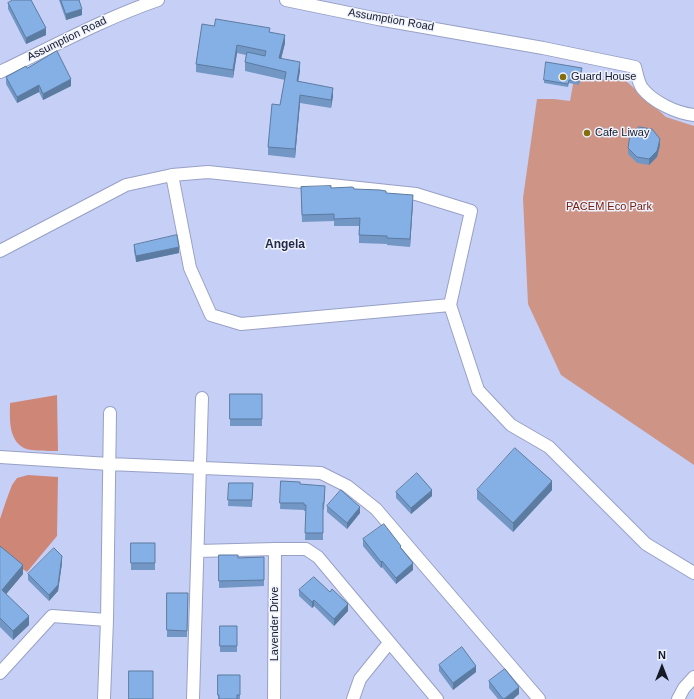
<!DOCTYPE html>
<style>
body{margin:0}
#map{position:relative;width:694px;height:699px;overflow:hidden;background:#c6cff6;font-family:Arial,sans-serif}
canvas{display:block}
.north{position:absolute;left:642px;top:647px;width:40px;height:40px;-webkit-text-stroke:3px #eef2fe;paint-order:stroke;rotate:0deg;font-size:11px;font-weight:700;line-height:16px;text-align:center;color:#151825}
.north::after{content:'';display:block;margin:auto;width:14px;height:18px;background:#151825;clip-path:polygon(50% 0,100% 100%,50% 72%,0 100%)}
</style>
<div id="map">
<canvas width="694" height="699"></canvas>
<div class="north">N</div>
</div>
<script>
const c = document.querySelector('canvas').getContext('2d');
c.lineJoin = 'round';
function fillPath(path, color) {
  c.fillStyle = color;
  c.fill(path, 'evenodd');
}
function strokePath(path, color, width, dash) {
  c.strokeStyle = color;
  c.lineWidth = width;
  c.lineCap = dash ? 'butt' : 'round';
  c.setLineDash(dash || []);
  c.stroke(path);
}
function label(font, color, halo, rows, align = 'center') {
  c.font = font + ' Arial,sans-serif';
  c.lineWidth = 3;
  c.setLineDash([]);
  c.textBaseline = 'middle';
  c.strokeStyle = halo;
  c.fillStyle = color;
  for (const [text, x, y, turn = 0] of rows) {
    c.save();
    c.translate(x, y);
    c.rotate((+turn || 0) * Math.PI / 180);
    c.textAlign = isNaN(turn) ? turn : align;
    if (halo) c.strokeText(text, 0, 0);
    c.fillText(text, 0, 0);
    c.restore();
  }
}
const green = new Path2D(`
 M574 79 625 80 666 117 694 126V465L561 375 528 304 523 198 537 99H554L570 101Z`);
const forest = new Path2D(`
 M57 395 58 451C51 451 29 451 24 448 8 439 10 419 10 403Z
 M28 475 58 477 57 536 27 572 0 553V519L6 501 12 485 17 478Z`);
const minor = new Path2D(`
 M286 0 378 19 543 48 635 67C637 74 638 82 642 88 653 102 676 113 694 115
 M0 72C52 47 103 19 158 0
 M172 175 190 268 211 315 241 324 450 305
 M0 251 126 185 172 175 208 172 416 194 471 211 450 305 478 390 511 425 549 447 646 544 694 573
 M0 457 109 464 321 473 347 486 376 509 539 699
 M198 551 275 549H306L318 557 437 699
 M0 673 52 616 107 620
 M104 699 107 620 110 413
 M193 699 202 398
 M274 699 275 549
 M353 699 360 679 389 643
 M678 699 684 688 694 677`);
const wall = new Path2D(`
 M59 0H79L82 15 66 20Z
 M8 3 46 35 26 44 8 9Z
 M214 26 270 32 285 43 281 59 300 71 298 81 333 96 331 108 300 103 295 158 268 155V147L280 105 285 80 245 71V62L246 55 237 53 233 78 196 72V64Z
 M27 68 71 86 43 100 39 92 17 103 6 84V77Z
 M582 71 579 85 569 83 568 87 544 83V80Z
 M660 145 657 157 649 165 637 163 628 154V148Z
 M301 187 354 189 386 193 413 202 410 247 387 245V244L359 243V226H334V221L302 222Z
 M134 245 179 253 136 262 134 251Z
 M230 394H262V426H230Z
 M281 481 300 484 325 492 324 510 323 509V540H305L306 511H304V510L280 509Z
 M229 483H253L252 507 228 506Z
 M477 490H552L513 532 477 499Z
 M396 492 432 496 411 514 396 498Z
 M327 506 360 513 347 529 327 512Z
 M363 539 401 548 413 570 396 584 382 567 381 568 363 546Z
 M131 543H155V570H131Z
 M0 546 23 574 6 594 29 625 13 640 0 627Z
 M219 555 238 558 264 557V586L219 588Z
 M62 563 58 591 49 601 28 580V574Z
 M299 590 348 611 334 626 314 606 312 608 299 596Z
 M167 593H188L187 637H167Z
 M220 626H237V652H220Z
 M439 665 476 672 453 690 439 671Z
 M218 675H240V699H218Z
 M489 681 519 694 513 699H498L489 688Z`);
const shadedWall = new Path2D(`
 M82 9V15L66 20V14Z
 M46 28V35L26 44V38Z
 M285 35V43L279 67V58Z
 M237 45V53L233 78V70Z
 M300 62V71L297 89V81Z
 M71 79V86L43 100V94Z
 M39 85V92L17 103V97Z
 M333 88V96L331 108V100Z
 M300 95V103L295 158V149Z
 M660 139V145L657 157 649 165V159Z
 M413 195V202L410 247V239Z
 M179 247V253L136 262V256Z
 M552 481V490L513 532V523Z
 M432 490V496L411 514V508Z
 M360 507V513L347 529V523Z
 M62 556V563L58 591 49 601V595Z
 M382 561V567L381 568V562Z
 M413 563V570L396 584V578Z
 M23 565V574L2 599V590Z
 M314 600V606L312 608V602Z
 M348 604V611L334 626V619Z
 M29 616V625L13 640V631Z
 M476 666V672L453 690V683Z
 M519 687V694L513 699H504Z`);
const building = new Path2D(`
 M13 0H31L46 28 26 38 8 3Z
 M61 0H79L82 9 66 14Z
 M216 19 270 28 269 32 285 35 279 58 300 62 297 81 333 88 331 100 300 95 295 149 268 147 272 104 280 105 286 72 245 62 247 52 265 56 266 51 237 45 233 70 196 64 202 24 214 26Z
 M57 51 71 79 43 94 39 85 17 97 6 77 26 66 27 68Z
 M546 62 582 68 579 81 569 80 568 84 544 80Z
 M639 127 652 129 660 139 657 151 649 159 637 157 628 148 630 135Z
 M331 186V188L352 187 354 188V189L380 190 386 191V193L413 195 410 239 387 238V236L359 235 360 218 334 219V214L302 215 301 187Z
 M177 235 179 247 136 256 134 245Z
 M230 394H262V419H230Z
 M515 448 552 481 513 523 477 490Z
 M417 473 432 490 411 508 396 492Z
 M281 481 300 482V484L325 486 324 503H323V533H305L306 505H304V503H280Z
 M229 483H253L252 500H228Z
 M341 490 360 507 347 523 327 506Z
 M384 524 401 546 400 547 413 563 396 578 382 561 381 562 363 539Z
 M131 543H155V563H131Z
 M0 546 23 565 2 590 29 616 13 631 0 618Z
 M54 548 62 556 58 585 49 595 28 574Z
 M219 555H238V558L264 557V580L219 581Z
 M314 577 330 592 332 589 348 604 334 619 314 600 312 602 299 590Z
 M167 593H188L187 631 167 630Z
 M220 626H237V646H220Z
 M462 647 476 666 453 683 439 665Z
 M505 669 519 687 504 699H503L489 681Z
 M129 671H153V699H129Z
 M218 675H240V695H237V699H219V695H218Z`);
const markers = [
 [563,77,4,"#846d0a"],
 [587,133,4,"#846d0a"]
];
const streetNames = [
 ["Assumption Road",391,20,10],
 ["Assumption Road",67,39,-26],
 ["Lavender Drive",275,624,-90]
];
const poiNames = [
 ["Guard House",571,77],
 ["Cafe Liway",595,133]
];
const parkNames = [
 ["PACEM Eco Park",609,207]
];
const neighbourhoodNames = [
 ["Angela",285,245]
];
fillPath(green, '#ce9587');
fillPath(forest, '#ce8776');
strokePath(minor, '#98a1c5', 14);
strokePath(minor, '#fff', 12);
fillPath(wall, '#7297c5');
fillPath(shadedWall, '#5c7ba0');
fillPath(building, '#84b0e5');
strokePath(building, '#5c7ba0', 1);
for (const [x, y, r, color] of markers) {
  const dot = new Path2D();
  dot.arc(x, y, r, 0, 2 * Math.PI);
  c.fillStyle = color;
  c.fill(dot);
  strokePath(dot, '#eef2fe', 1.5);
}
label('11px', '#151825', '#eef2fe', streetNames);
label('11px', '#151825', '#eef2fe', poiNames, 'left');
label('11px', '#76210e', '#eef2fe', parkNames);
label('bold 12px', '#232947', '#eef2fe', neighbourhoodNames);
</script>
